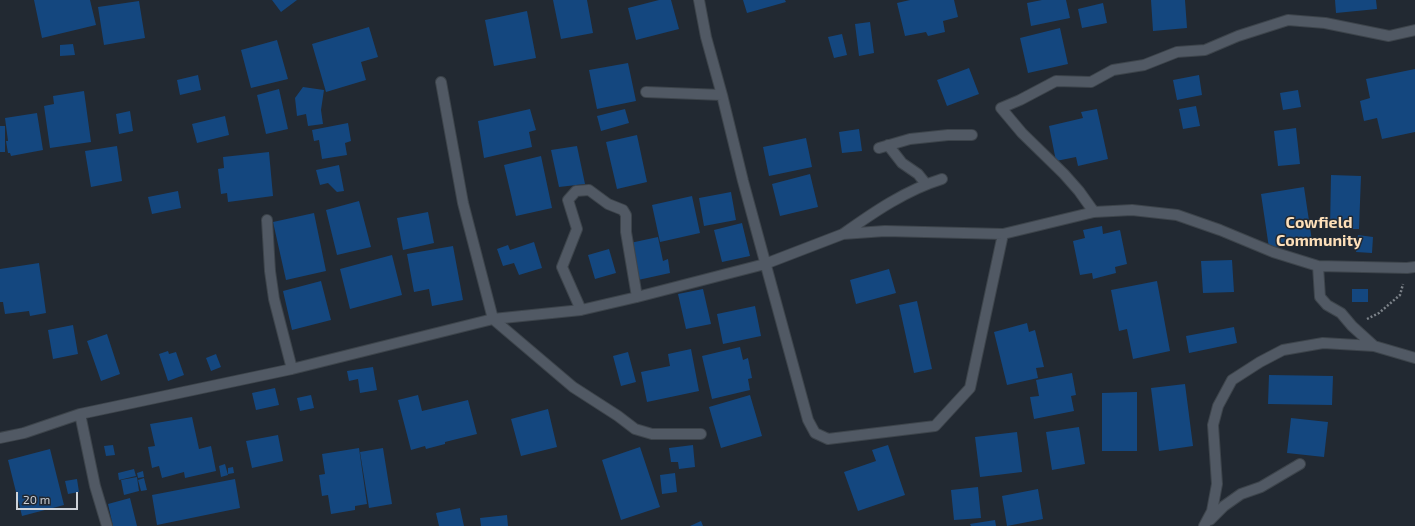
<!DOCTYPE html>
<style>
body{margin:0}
#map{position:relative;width:1415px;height:526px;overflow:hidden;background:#222932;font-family:"Exo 2",sans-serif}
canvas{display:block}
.scale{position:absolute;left:16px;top:492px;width:62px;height:18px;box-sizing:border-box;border:2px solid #cdd2d8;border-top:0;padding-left:5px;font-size:12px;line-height:14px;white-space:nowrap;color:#cdd2d8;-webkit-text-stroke:3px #222932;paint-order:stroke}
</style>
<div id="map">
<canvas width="1415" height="526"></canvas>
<div class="scale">20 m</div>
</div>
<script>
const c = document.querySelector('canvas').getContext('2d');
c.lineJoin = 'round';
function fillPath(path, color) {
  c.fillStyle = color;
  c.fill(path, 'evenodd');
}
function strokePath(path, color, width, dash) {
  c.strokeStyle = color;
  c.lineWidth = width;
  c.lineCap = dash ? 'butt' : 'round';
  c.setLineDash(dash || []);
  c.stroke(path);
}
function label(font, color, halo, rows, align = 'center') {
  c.font = font + ' "Exo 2",sans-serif';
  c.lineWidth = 3;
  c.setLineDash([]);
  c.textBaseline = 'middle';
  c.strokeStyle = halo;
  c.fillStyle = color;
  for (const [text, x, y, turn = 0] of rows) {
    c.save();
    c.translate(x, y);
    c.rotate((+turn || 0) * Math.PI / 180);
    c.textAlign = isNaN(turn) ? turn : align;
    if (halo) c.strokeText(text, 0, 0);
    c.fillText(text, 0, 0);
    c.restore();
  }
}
const building = new Path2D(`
 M34 0H90L96 25 42 38Z
 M272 0H297L281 12Z
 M553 0H587L593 33 561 39Z
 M659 0H671L679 29 636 40 628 8Z
 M743 0H785L786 2 747 13Z
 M910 0H954L958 17 943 21 945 32 928 36 926 32 905 36 897 3Z
 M1042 0H1066L1070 18 1031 26 1027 3Z
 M1151 0H1185L1187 28 1153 31Z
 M1335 0H1376L1377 9 1336 13Z
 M139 1 145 38 104 45 98 7Z
 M1103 3 1107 23 1082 28 1078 9Z
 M527 11 536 58 494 66 485 20Z
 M870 22 874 53 859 56 855 24Z
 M369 27 378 57 361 62 366 80 326 92 312 44Z
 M1060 28 1068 64 1028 73 1020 38Z
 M842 34 847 55 834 58 828 37Z
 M277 40 288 79 251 88 241 50Z
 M73 44 75 55 60 56V45Z
 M628 63 636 101 597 109 589 70Z
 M969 68 979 94 947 106 937 80Z
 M1415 69V132L1382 139 1377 118 1364 121 1360 101 1370 98 1366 79Z
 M198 75 201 90 180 95 177 80Z
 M1199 75 1202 95 1177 100 1173 80Z
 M303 87 324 90 321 110 323 124 308 126 306 114 297 116 295 98Z
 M279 89 288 129 266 134 257 95Z
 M1298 90 1301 107 1283 110 1280 93Z
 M84 91 91 142 50 148 44 106 54 104 53 96Z
 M1196 106 1200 126 1183 129 1179 109Z
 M530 109 536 130 529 132 532 147 484 158 478 121Z
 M625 109 629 123 601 131 597 116Z
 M1097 109 1108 159 1078 166 1076 157 1056 161 1049 126 1083 118 1081 112Z
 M130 111 133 131 119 134 116 114Z
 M37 113 43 150 11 156 10 153H8L6 141H8L5 118Z
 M225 116 229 135 197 143 192 124Z
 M348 123 351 141 345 143 347 155 322 159 319 140 314 141 312 130Z
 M0 126H5V152H0Z
 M1296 128 1300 164 1278 166 1274 131Z
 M859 129 862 151 842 153 839 132Z
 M637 135 647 182 617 189 606 142Z
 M806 138 812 167 769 176 763 147Z
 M117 146 122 181 91 187 85 151Z
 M577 146 585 184 559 187 551 150Z
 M269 152 273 196 228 202 227 193 221 194 218 169 224 168 223 157Z
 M541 156 552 208 516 216 504 165Z
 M339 165 344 191 337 192 328 183 320 185 316 170Z
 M810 174 818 207 780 216 772 184Z
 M1331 175 1361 176 1359 229H1330Z
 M1304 187 1312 241 1269 248 1261 194Z
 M178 191 181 208 152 214 148 197Z
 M731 192 736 220 704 226 699 198Z
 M692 196 700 233 660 242 652 205Z
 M359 201 371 247 337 255 326 210Z
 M428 212 434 243 403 250 397 218Z
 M314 213 326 271 286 280 273 222Z
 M742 223 750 256 722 262 714 230Z
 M1102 226 1103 234 1120 230 1127 264 1115 267 1116 273 1093 279 1092 273 1080 275 1073 241 1085 238 1083 230Z
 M1358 235 1373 237 1372 253 1356 252Z
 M658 237 663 261 668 259 670 273 638 280 630 243Z
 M534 242 542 268 519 275 514 263 503 266 497 249 508 245 510 250Z
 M453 246 463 300 432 306 429 289 414 292 407 254Z
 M609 249 616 273 595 279 588 255Z
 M392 255 402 295 350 309 340 269Z
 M1232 260 1234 292 1203 293 1201 261Z
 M39 263 46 313 30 316 29 311 5 314 3 302H0V269Z
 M889 269 896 293 856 304 850 280Z
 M321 281 331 320 292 330 283 291Z
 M1157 281 1170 351 1133 359 1127 329 1119 331 1111 290Z
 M703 289 711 324 686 329 678 294Z
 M1352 289H1368V302H1352Z
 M917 301 932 369 914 373 899 305Z
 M755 306 761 336 723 344 717 314Z
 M1027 323 1029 332 1035 330 1044 367 1036 368 1038 378 1007 385 994 332Z
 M73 325 78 354 53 359 48 330Z
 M1234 327 1237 343 1189 353 1186 336Z
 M107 334 120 374 101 381 87 341Z
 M740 347 743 360 748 358 752 378 748 379 750 390 712 399 702 356Z
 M691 349 699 391 647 402 641 372 670 366 668 354Z
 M168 351 169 354 176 352 184 375 168 381 159 354Z
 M628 352 636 382 621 386 613 356Z
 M216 354 221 367 211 371 206 358Z
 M373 367 377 390 360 393 358 379 349 381 347 371Z
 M1072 373 1076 395 1071 396 1074 411 1034 419 1030 397 1039 396 1036 380Z
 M1269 375 1333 376 1332 405 1268 404Z
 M1185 384 1193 446 1159 451 1151 388Z
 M275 388 279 405 256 410 252 393Z
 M1137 392V451H1102V393Z
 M311 395 314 408 300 411 297 398Z
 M418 395 422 411 468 400 477 434 445 442V444L426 449 425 446 411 450 398 400Z
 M750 395 762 436 721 448 709 407Z
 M548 409 557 447 521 456 511 419Z
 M192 417 199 449 211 446 216 471 185 478 184 472 162 478 159 466 152 468 148 447 155 446 150 424Z
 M1291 418 1328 422 1324 457 1287 453Z
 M1079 427 1085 464 1052 470 1046 432Z
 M1017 432 1022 472 980 477 975 437Z
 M278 435 283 461 252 468 246 441Z
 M113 445 115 455 106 456 104 446Z
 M693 445 695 467 679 469 678 462H671L669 448Z
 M888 445 905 495 858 511 844 472 876 461 872 450Z
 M640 447 660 507 621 520 602 460Z
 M359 448 367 504 355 506V510L331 514 328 495 322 496 319 475 325 474 322 454Z
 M383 448 392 504 369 508 360 452Z
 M50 449 64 505 22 516 8 460Z
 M225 464 228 475 221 477 219 466Z
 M233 467 234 473 228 474V468Z
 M134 469 136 476 119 480 118 473Z
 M143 471 144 477 138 478 137 473Z
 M675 473 677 492 662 494 660 475Z
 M137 477 139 491 124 495 121 480Z
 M144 478 147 490 141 491 138 480Z
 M77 479 79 492 68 494 65 481Z
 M235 479 240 508 157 525 152 495Z
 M978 487 981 518 954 520 951 490Z
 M1038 489 1043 519 1007 526 1002 496Z
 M130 498 137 526H113L108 504Z
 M460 508 464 526H439L436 513Z
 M507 515 508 526H481L480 518Z
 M995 520 996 526H971L970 524Z
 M701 521 703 526H690Z`);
const path = new Path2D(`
 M1367 319 1379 313 1400 295 1403 284`);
const minor = new Path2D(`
 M699 0 706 37 722 95 743 181 808 420 815 433 828 439 935 426 970 388 1003 234
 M441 82 463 203 493 319 573 387 618 416 635 429 652 434H701
 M646 92 722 95
 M888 145 902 163 918 174 926 184
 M879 148 910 139 948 135H972
 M1094 212 1079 191 1064 174 1022 133 1001 108 1020 100 1056 81 1091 82 1113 70 1144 65 1177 52 1205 50 1238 36 1288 20 1325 23 1389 36 1415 30
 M267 220 270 271 274 299 292 369
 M843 234C874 212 906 190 942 179
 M1318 266 1320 297 1327 305 1341 313 1352 326 1374 346 1415 358
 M581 310 562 267 577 229 568 200 576 191 589 190 608 204 623 210 626 215V232L637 297
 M80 414 95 486 107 526
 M0 438 24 433 80 414 292 369 493 319 581 310 637 297 765 264 843 234 885 231 1003 234 1094 212 1132 210 1177 215 1220 230 1273 252 1318 266 1407 268 1415 267
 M1210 520 1224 506 1241 494 1261 487 1300 464
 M1204 526 1212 511 1217 484 1213 425 1218 406 1232 380 1260 362 1283 350 1323 343 1374 346`);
const districtNames = [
 ["Cowfield",1319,223],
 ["Community",1319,241]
];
fillPath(building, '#14477f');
strokePath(minor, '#3d444b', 12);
strokePath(path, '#7c8289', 2.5, [2, 2]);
strokePath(minor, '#515964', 10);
label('bold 16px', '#fddfb9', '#222932', districtNames);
</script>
